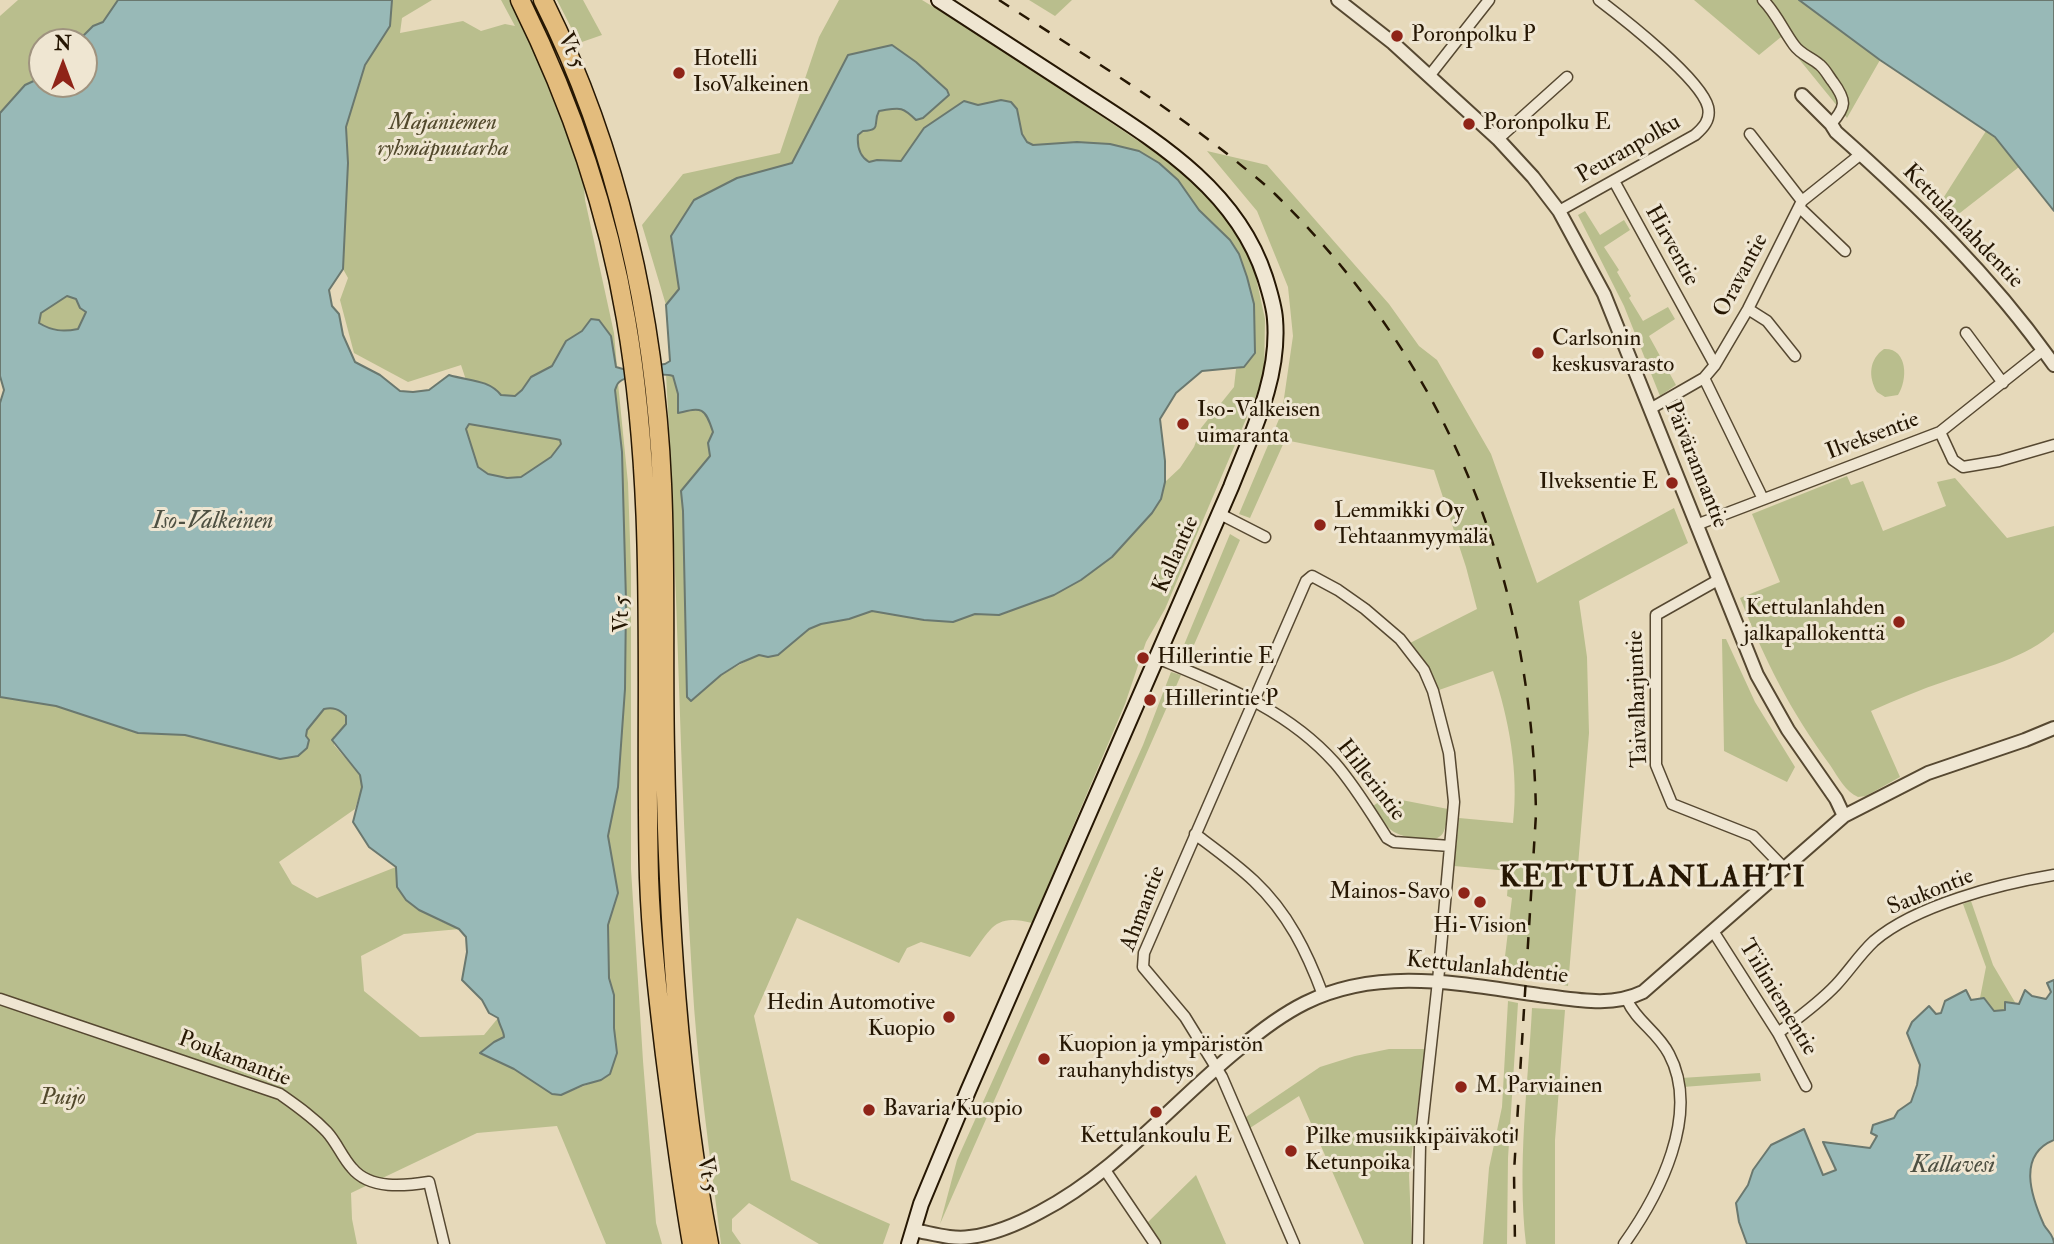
<!DOCTYPE html>
<meta charset="utf-8">
<style>
body{margin:0}
#map{position:relative;width:2054px;height:1244px;overflow:hidden;background:#e6d9ba;font-family:"IM FELL Double Pica",serif}
canvas{display:block}
.north{position:absolute;left:28px;top:28px;width:70px;height:70px;box-sizing:border-box;background:#efe6d2;border:2px solid #9f937f;border-radius:50%;rotate:0deg;font-size:19px;font-weight:700;line-height:28px;text-align:center;color:#261703}
.north::after{content:'';display:block;margin:auto;width:24px;height:32px;background:#8f2418;clip-path:polygon(50% 0,100% 100%,50% 72%,0 100%)}
</style>
<div id="map">
<canvas width="2054" height="1244"></canvas>
<div class="north">N</div>
</div>
<script>
const c = document.querySelector('canvas').getContext('2d');
c.lineJoin = 'round';
function fillPath(path, color) {
  c.fillStyle = color;
  c.fill(path, 'evenodd');
}
function strokePath(path, color, width, dash) {
  c.strokeStyle = color;
  c.lineWidth = width;
  c.lineCap = dash ? 'butt' : 'round';
  c.setLineDash(dash || []);
  c.stroke(path);
}
function label(font, color, halo, rows, align = 'center') {
  c.font = font + ' "IM FELL Double Pica",serif';
  c.lineWidth = 6;
  c.setLineDash([]);
  c.textBaseline = 'middle';
  c.strokeStyle = halo;
  c.fillStyle = color;
  for (const [text, x, y, turn = 0] of rows) {
    c.save();
    c.translate(x, y);
    c.rotate((+turn || 0) * Math.PI / 180);
    c.textAlign = isNaN(turn) ? turn : align;
    if (halo) c.strokeText(text, 0, 0);
    c.fillText(text, 0, 0);
    c.restore();
  }
}
const green = new Path2D(`
 M18 0H118L103 22 93 26 77 42H42V74L38 79 25 85 0 113V16Z
 M392 0H432L402 18 400 33 463 21 481 31 505 24 515 26 501 0H511L541 69 583 175 585 200 614 333 617 367 614 360 582 331 566 341 552 366 531 377 522 390 515 396 501 395C491 383 481 381 466 380L461 365 408 382 354 353 340 300 348 278 343 269 348 163 346 127 365 65 390 26Z
 M557 0H583L602 35 579 43Z
 M839 0H922L993 43 1196 180 1225 215 1253 264 1265 319 1264 377 1165 609 1146 642 1125 704 1032 923C994 913 991 929 970 957L921 942 907 948 899 963 797 918 754 1016 791 1180 890 1224 883 1244H819L749 1203 732 1219V1231L741 1244H721C710 1155 697 1066 692 976 679 775 678 574 666 374L673 376 678 394V412C703 407 705 407 713 432L708 443 710 456 681 491 683 511 687 697 691 701 721 675 759 654 768 657 778 655 809 629 821 624 849 619 872 611 924 620 952 622 975 614 999 615 1054 595 1133 534 1152 513 1161 499 1165 482 1180 468 1194 447 1201 428 1234 387 1236 369 1244 367 1255 353 1254 303 1239 254 1229 240 1199 211 1033 145 1027 142 1022 134 924 129 901 161 877 160 869 163 858 149V135L877 125V114L879 111C899 108 901 105 916 120L923 118 887 100 792 163 775 169 666 305 642 225 683 174 780 153 819 37Z
 M1029 0H1072L1055 16Z
 M1694 0H1799L1880 60 1847 118 1781 37 1759 55Z
 M1986 131 1995 137 2019 167 1947 223 1935 211Z
 M1207 151 1267 165 1389 304 1419 346 1437 360 1491 454 1537 583 1674 508 1688 543 1579 601 1587 657 1589 733 1568 986 1503 973 1512 898 1507 896 1509 871 1454 866 1459 818 1513 823C1519 773 1509 719 1493 671L1439 690 1427 665 1410 643 1477 609 1466 567 1434 470 1285 440 1250 518 1239 514 1282 412 1293 336 1288 287 1257 211Z
 M1585 211 1600 235 1624 220 1630 230 1604 247 1619 270 1617 272 1631 296 1629 298 1643 321 1668 307 1675 319 1649 336 1676 385 1660 396 1624 306 1578 215Z
 M67 296 76 299 86 312 78 329C63 332 52 331 39 323L41 313Z
 M1884 349C1908 348 1908 380 1898 395L1885 397 1877 392C1868 377 1869 359 1884 349Z
 M618 383 628 483 631 569V869L643 1061 656 1223 662 1244H606L557 1126 477 1133 351 1193 352 1219 357 1244H0V697L56 706 138 733 185 735 234 746 260 755 306 736 307 730 324 709C333 707 339 709 346 716V724L334 736V745L360 775 362 787 355 809 279 862 292 884 317 898 396 867 397 887 438 920 460 929 404 934 361 956 364 991 420 1037 484 1035 498 1018 504 1037 494 1042 481 1054 514 1069 552 1094 561 1095 589 1084 617 1053 614 1028V995L609 978 608 925 618 893 608 836 618 787 625 689 626 601 622 452 615 389Z
 M469 424 556 439 560 440 561 444 551 457 521 477 507 478 488 475 478 467 466 429Z
 M1847 476 1851 485 1863 481 1883 531 1946 506 1937 482 1955 478 2007 538 2054 526V632C2029 657 1980 669 1946 681 1921 689 1896 700 1871 711L1900 777 1866 796 1858 797C1845 791 1838 777 1830 765 1789 709 1766 662 1740 598L1780 582 1752 514Z
 M1230 534 1240 540 1186 663 1179 657Z
 M1722 639H1726L1755 702 1795 767 1787 782 1724 751Z
 M1171 672 1181 675 940 1224 957 1160 1143 745Z
 M1386 797 1448 809C1447 816 1447 824 1444 831 1438 847 1405 838 1394 832 1385 827 1379 814 1373 806Z
 M1971 901 1993 965 2016 1004 2006 1002V1010L1994 1011 1984 998H1980L1986 967 1963 904Z
 M1508 1001 1518 1003 1508 1158 1507 1244H1483L1489 1168 1502 1107Z
 M1532 1008 1565 1010 1555 1140V1244H1526C1517 1166 1528 1086 1532 1008Z
 M1389 1049H1425L1409 1175 1412 1244H1364L1299 1096 1250 1128 1246 1117 1320 1067 1355 1056Z
 M1760 1073 1761 1081 1683 1087 1681 1078Z
 M1196 1175 1226 1244H1161L1147 1223Z`);
const water = new Path2D(`
 M118 0H392L390 26 365 65 346 127 348 163 343 269 329 290 332 306 339 314 343 335 355 362 380 375 400 391 413 392 429 390 449 375C468 381 488 379 501 395L515 396 522 390 531 377 552 366 566 341 582 331 591 319 599 320 611 336 616 367 623 369 665 364 670 361 666 305 679 289 671 236 694 200 737 178 792 163 848 55 892 45 916 62 947 90 949 95 923 118 916 120C901 105 899 108 879 111 872 123 883 130 863 131L858 135C857 146 859 156 869 162L877 160 901 161 924 128 964 101 978 105 1001 100 1011 102 1017 109 1022 134 1027 142 1033 145 1077 142 1110 144 1139 151 1159 163 1178 180 1199 210 1230 240 1239 254 1247 277 1254 304 1255 353 1244 367 1202 371 1176 393 1160 419 1165 461V482L1161 499 1152 513 1112 557 1081 580 1054 595 999 615 975 614 953 622 924 620 872 611 849 619 821 624 809 629 778 655 768 657 759 655 740 663 721 675 691 701 687 697 683 511 681 491 710 456 708 443 713 432C705 407 702 407 678 413V394L673 376C664 373 630 375 622 380 617 383 617 385 615 390L622 452 626 601 625 689 618 787 608 836 618 893 608 925 609 978 614 995V1028L617 1053 610 1074 601 1080 583 1085 561 1095 552 1094 514 1069 480 1053 494 1042 504 1037C504 1031 499 1025 498 1018L489 1013 482 1000 462 980 467 952 466 937 459 929 419 910 406 900 397 887 396 867 369 847 353 822 362 787 360 775 332 740 346 724V716C339 709 333 707 324 709L307 730 306 736 309 740 307 748 298 756 280 759 185 735 138 733 56 706 0 697V403L4 390 0 376V113L25 85 38 79 42 74V84H84V42H77L93 26 103 22ZM67 296 76 299 80 308 86 312 78 329C63 332 52 331 39 323L41 313ZM469 424 556 439 560 440 561 444 551 457 521 477 507 478 488 474 478 467 466 429Z
 M1799 0H2054V211L1995 137 1880 60Z
 M2054 980V1140C2017 1155 2031 1196 2044 1225 2048 1232 2054 1235 2054 1244H1747L1739 1222 1736 1203 1748 1185 1753 1170 1771 1145 1804 1129 1823 1175 1836 1170 1823 1142 1870 1148 1877 1136 1871 1133 1873 1125 1894 1118 1898 1111 1911 1102 1917 1085 1920 1065 1907 1033 1912 1022 1929 1006 1936 1014 1941 1013 1945 1001 1966 990 1971 1000 1984 998 1994 1011 2005 1010V1002L2019 1004 2025 990 2032 996 2046 999 2051 992 2047 983Z`);
const minor = new Path2D(`
 M1763 0C1776 13 1783 30 1794 45 1801 55 1811 57 1820 65 1825 69 1829 77 1833 82 1847 101 1846 107 1831 124
 M1430 75 1489 0
 M1750 134 1802 201
 M1498 139 1567 77
 M1614 181 1715 365
 M1799 207 1845 251
 M1559 211 1695 135C1703 128 1711 120 1708 107 1701 79 1624 19 1599 0
 M1748 309 1767 321 1795 356
 M1966 333 2003 383
 M1704 378 1763 499
 M1650 409 1704 378 1715 365 1748 309 1802 201 1861 154
 M1940 432 1953 460 1963 467 1999 461 2054 445
 M1220 514 1265 537
 M1696 525 1940 432 2043 350
 M1718 580 1656 615V765L1672 804 1753 836 1783 867
 M1157 658C1222 685 1287 709 1335 763 1355 786 1371 813 1387 838L1394 842 1450 846
 M1195 834C1215 849 1236 864 1254 881 1288 913 1307 952 1323 995
 M1713 931 1778 1033 1806 1086
 M0 999 280 1094C297 1106 313 1117 327 1132 337 1143 342 1157 352 1168 370 1190 405 1186 429 1182L444 1244
 M1778 1033C1798 1018 1818 1004 1836 985 1849 971 1860 954 1874 941 1916 905 2000 884 2054 875
 M1105 1170 1155 1244
 M1294 1244 1222 1077 1185 1017 1143 967 1144 953 1306 581 1312 576 1338 590 1365 609 1400 639 1424 670 1433 691 1449 753 1454 802 1438 981 1420 1145 1418 1244
 M1624 1244C1659 1195 1701 1114 1669 1054 1657 1031 1637 1022 1627 1000`);
const tertiary = new Path2D(`
 M1338 0 1393 43 1498 139 1533 177 1559 211 1604 294 1757 675 1788 730 1836 799 1844 816
 M1802 95 1831 124 1836 132C1916 203 1992 277 2054 365
 M913 1230C931 1233 952 1240 970 1237 995 1234 1018 1224 1040 1212 1117 1172 1173 1102 1240 1048 1260 1031 1281 1015 1305 1003 1380 966 1461 984 1539 995 1574 999 1610 1008 1643 992L1844 816 1928 773 2025 740 2054 728`);
const secondary = new Path2D(`
 M909 1244 921 1204 968 1091 1231 487C1252 433 1280 378 1275 319 1274 305 1269 290 1265 277 1235 185 1149 137 1073 87 1028 58 984 29 939 0`);
const motorway = new Path2D(`
 M520 0C570 101 607 207 626 319 658 503 644 692 649 878 651 937 658 996 665 1055 673 1118 681 1181 692 1244
 M543 0C618 149 655 318 662 484 666 573 663 662 665 751 668 916 678 1082 709 1244`);
const rail = new Path2D(`
 M999 0C1079 52 1162 101 1236 161 1249 172 1264 183 1276 195 1448 364 1532 575 1536 814L1514 1172 1515 1244`);
const markers = [
 [1397,36,7,"#8f2418"],
 [679,73,7,"#8f2418"],
 [1469,124,7,"#8f2418"],
 [1538,353,7,"#8f2418"],
 [1183,424,7,"#8f2418"],
 [1672,483,7,"#8f2418"],
 [1320,525,7,"#8f2418"],
 [1899,622,7,"#8f2418"],
 [1143,658,7,"#8f2418"],
 [1150,700,7,"#8f2418"],
 [1464,893,7,"#8f2418"],
 [1480,902,7,"#8f2418"],
 [949,1017,7,"#8f2418"],
 [1044,1059,7,"#8f2418"],
 [1461,1087,7,"#8f2418"],
 [869,1110,7,"#8f2418"],
 [1156,1112,7,"#8f2418"],
 [1291,1151,7,"#8f2418"]
];
const poiNames = [
 ["Poronpolku P",1411,36],
 ["Hotelli",693,60],
 ["IsoValkeinen",693,86],
 ["Poronpolku E",1483,124],
 ["Carlsonin",1552,340],
 ["keskusvarasto",1552,366],
 ["Iso-Valkeisen",1197,411],
 ["uimaranta",1197,437],
 ["Ilveksentie E",1658,483,"right"],
 ["Lemmikki Oy",1334,512],
 ["Tehtaanmyymälä",1334,538],
 ["Kettulanlahden",1885,609,"right"],
 ["jalkapallokenttä",1885,635,"right"],
 ["Hillerintie E",1157,658],
 ["Hillerintie P",1164,700],
 ["Mainos-Savo",1450,893,"right"],
 ["Hi-Vision",1480,927,"center"],
 ["Hedin Automotive",935,1004,"right"],
 ["Kuopio",935,1030,"right"],
 ["Kuopion ja ympäristön",1058,1046],
 ["rauhanyhdistys",1058,1072],
 ["M. Parviainen",1475,1087],
 ["Bavaria Kuopio",883,1110],
 ["Kettulankoulu E",1156,1137,"center"],
 ["Pilke musiikkipäiväkoti",1305,1138],
 ["Ketunpoika",1305,1164]
];
const streetNames = [
 ["Vt 5",570,51,67],
 ["Peuranpolku",1629,150,-30],
 ["Kettulanlahdentie",1962,227,46],
 ["Hirventie",1671,246,61],
 ["Oravantie",1742,276,-62],
 ["Ilveksentie",1873,437,-21],
 ["Päivärannantie",1695,465,68],
 ["Kallantie",1177,555,-66],
 ["Vt 5",623,614,-90],
 ["Taivalharjuntie",1639,699,-92],
 ["Hillerintie",1370,781,52],
 ["Saukontie",1931,893,-22],
 ["Ahmantie",1144,909,-69],
 ["Kettulanlahdentie",1487,969,6],
 ["Tiiliniementie",1777,998,59],
 ["Poukamantie",234,1060,21],
 ["Vt 5",706,1175,81]
];
const parkNames = [
 ["Majaniemen",443,124],
 ["ryhmäpuutarha",443,150],
 ["Puijo",63,1099]
];
const waterNames = [
 ["Iso-Valkeinen",213,523],
 ["Kallavesi",1953,1167]
];
const districtNames = [
 ["KETTULANLAHTI",1653,880]
];
fillPath(green, '#b9be8d');
fillPath(water, '#98b9b7');
strokePath(water, '#6a786f', 2);
strokePath(minor, '#564831', 13);
strokePath(tertiary, '#564831', 16);
strokePath(secondary, '#261703', 18);
strokePath(motorway, '#261703', 21);
strokePath(minor, '#efe6d2', 10);
strokePath(tertiary, '#efe6d2', 12);
strokePath(secondary, '#efe6d2', 14);
strokePath(motorway, '#e3bc7d', 18);
strokePath(rail, '#261703', 2.5, [12, 12]);
for (const [x, y, r, color] of markers) {
  const dot = new Path2D();
  dot.arc(x, y, r, 0, 2 * Math.PI);
  c.fillStyle = color;
  c.fill(dot);
  strokePath(dot, '#efe6d2', 2.5);
}
label('23px', '#261703', '#efe6d2', poiNames, 'left');
label('23px', '#261703', '#efe6d2', streetNames);
label('italic 23px', '#52492c', '#efe6d2', parkNames);
label('italic 24px', '#4e5042', '#efe6d2', waterNames);
c.letterSpacing = '2px';
label('bold 30px', '#261703', '#efe6d2', districtNames);
c.letterSpacing = '0px';
</script>
